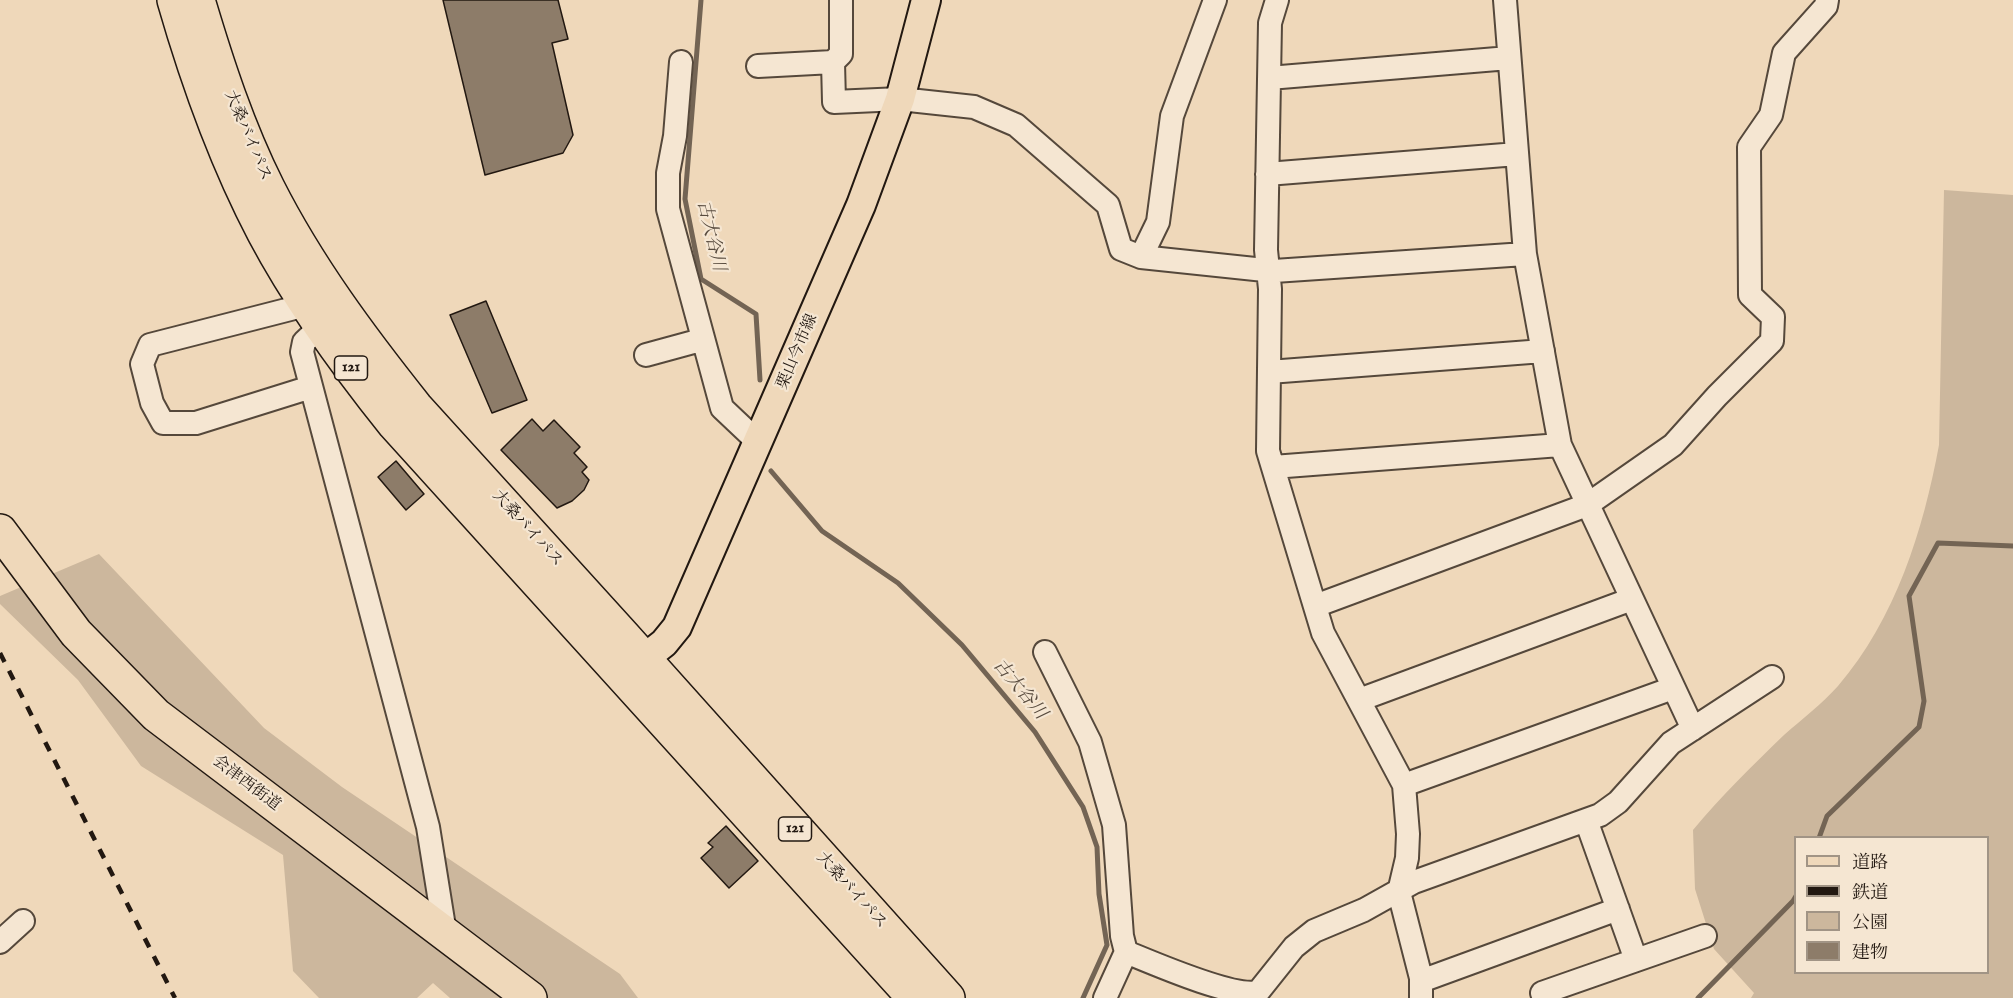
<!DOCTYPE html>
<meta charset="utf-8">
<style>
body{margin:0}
#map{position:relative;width:2013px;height:998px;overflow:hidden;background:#efd8ba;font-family:"IM FELL English","Noto Serif JP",serif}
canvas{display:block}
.legend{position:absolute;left:1794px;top:836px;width:195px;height:138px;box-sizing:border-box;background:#f5e6d2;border:2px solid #a19485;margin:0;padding:8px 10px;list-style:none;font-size:18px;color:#221811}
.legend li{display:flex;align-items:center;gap:12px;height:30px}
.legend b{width:30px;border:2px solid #a19485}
</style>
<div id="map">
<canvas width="2013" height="998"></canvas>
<ul class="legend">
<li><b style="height:8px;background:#efd8ba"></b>道路</li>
<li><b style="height:8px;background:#221811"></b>鉄道</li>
<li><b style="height:16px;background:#ccb79d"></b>公園</li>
<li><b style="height:16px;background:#8d7c69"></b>建物</li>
</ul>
</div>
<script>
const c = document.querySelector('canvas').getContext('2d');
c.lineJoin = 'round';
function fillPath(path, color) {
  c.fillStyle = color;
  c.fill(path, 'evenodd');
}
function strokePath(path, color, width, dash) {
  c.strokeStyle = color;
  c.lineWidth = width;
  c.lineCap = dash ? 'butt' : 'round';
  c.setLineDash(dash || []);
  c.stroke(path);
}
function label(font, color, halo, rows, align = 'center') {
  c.font = font + ' "IM FELL English","Noto Serif JP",serif';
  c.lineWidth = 4.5;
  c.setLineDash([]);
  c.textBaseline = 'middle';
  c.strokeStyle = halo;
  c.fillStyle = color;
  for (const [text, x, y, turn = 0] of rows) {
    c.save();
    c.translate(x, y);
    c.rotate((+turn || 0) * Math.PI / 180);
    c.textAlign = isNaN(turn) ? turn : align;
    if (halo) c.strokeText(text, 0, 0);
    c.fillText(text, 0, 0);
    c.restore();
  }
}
const green = new Path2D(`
 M1944 190 2013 195V998H1751L1754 993 1714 949 1695 889 1693 830C1721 796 1752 766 1784 735 1802 719 1822 704 1838 686 1896 618 1923 531 1939 445ZM1796 838H1988V972H1796Z
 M99 554 264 728 342 787 620 974 638 998H450L433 983 417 998H319L293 971 283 855 141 766 78 680 0 604V596Z`);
const stream = new Path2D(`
 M701 0 685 199 701 279 756 314 760 380
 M771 471 822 531 898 583 962 645 1035 732 1083 807 1097 847 1099 894 1107 945 1083 998
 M1819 838 1827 816 1919 727 1924 701 1909 596 1938 543 2013 546
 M1698 998 1793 901 1796 896`);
const building = new Path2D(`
 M443 0H558L568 39 552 43 573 135 563 153 485 175Z
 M486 301 527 400 492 413 450 315Z
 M532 419 543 431 554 420 580 447 574 453 587 467 582 472 589 480 584 490 572 501 557 508 501 450Z
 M396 461 424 494 406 510 378 477Z
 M726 826 758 861 729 888 701 858 713 847 708 843Z`);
const minor = new Path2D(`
 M841 0V54L833 62 834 102 900 99 974 107 1016 125 1108 205 1121 249 1141 257 1274 271 1525 254
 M1277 0 1270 23 1266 250 1270 289 1268 451 1323 633 1404 785 1408 834 1407 858 1399 892 1421 978V998
 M1505 0 1525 254 1560 445 1693 729
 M681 62 675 136 668 173V209L722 408 759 443
 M758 66 833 62
 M1269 78 1509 58
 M1267 174 1517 154
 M1141 257 1158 222 1172 116 1215 0
 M306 305 150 345 142 364 152 403 163 423H196L311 387
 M321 326 304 342 302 352 428 827 445 933
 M646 355 701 340
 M1269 372 1543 351
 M1273 467 1560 445
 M1315 606 1587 505 1673 445 1717 396 1772 341 1773 317 1750 295 1749 147 1771 115 1784 53 1826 6 1827 0
 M1045 652 1090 742 1114 825 1122 936 1126 952C1153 963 1233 998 1258 992L1294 947 1314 931 1364 910 1414 882 1600 815 1618 802 1671 743 1772 677
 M1359 700 1632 599
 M1404 785 1673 688
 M1586 820 1636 960
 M0 942 23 921
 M1421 981 1618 909
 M1105 998 1126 952
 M1544 998 1542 993 1705 936`);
const major = new Path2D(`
 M626 673 664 643 677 627 861 205 900 99 926 0`);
const highway = new Path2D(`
 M174 0C197 80 225 159 264 233 300 301 346 364 394 424L914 998
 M198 0C217 64 238 128 268 188 308 267 361 338 416 407L623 635 948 998
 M0 531 76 633 156 715 530 998`);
const rail = new Path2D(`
 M0 653 175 998`);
const shields = [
 [351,368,33],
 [795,829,33]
];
const shieldNames = [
 ["121",351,368],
 ["121",795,829]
];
const streetNames = [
 ["大桑バイパス",247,136,67],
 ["栗山今市線",798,352,-67],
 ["大桑バイパス",527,529,48],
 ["会津西街道",246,784,37],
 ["大桑バイパス",851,891,48]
];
const waterNames = [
 ["古大谷川",710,236,77],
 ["古大谷川",1019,690,50]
];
fillPath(green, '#ccb79d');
strokePath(stream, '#736454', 5);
fillPath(building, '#8d7c69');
strokePath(building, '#221811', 1.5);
strokePath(minor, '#55483b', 26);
strokePath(major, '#221811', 32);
strokePath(highway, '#221811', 36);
strokePath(minor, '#f5e6d2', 22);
strokePath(major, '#efd8ba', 28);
strokePath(highway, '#efd8ba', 33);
strokePath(rail, '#221811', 4.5, [10, 10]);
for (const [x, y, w] of shields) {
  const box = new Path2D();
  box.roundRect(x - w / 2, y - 12, w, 24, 4.5);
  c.fillStyle = '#f5e6d2';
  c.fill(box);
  strokePath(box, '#221811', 1.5);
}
label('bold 15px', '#221811', null, shieldNames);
label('16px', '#221811', '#f5e6d2', streetNames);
label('italic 18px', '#584b3e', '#f5e6d2', waterNames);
</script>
